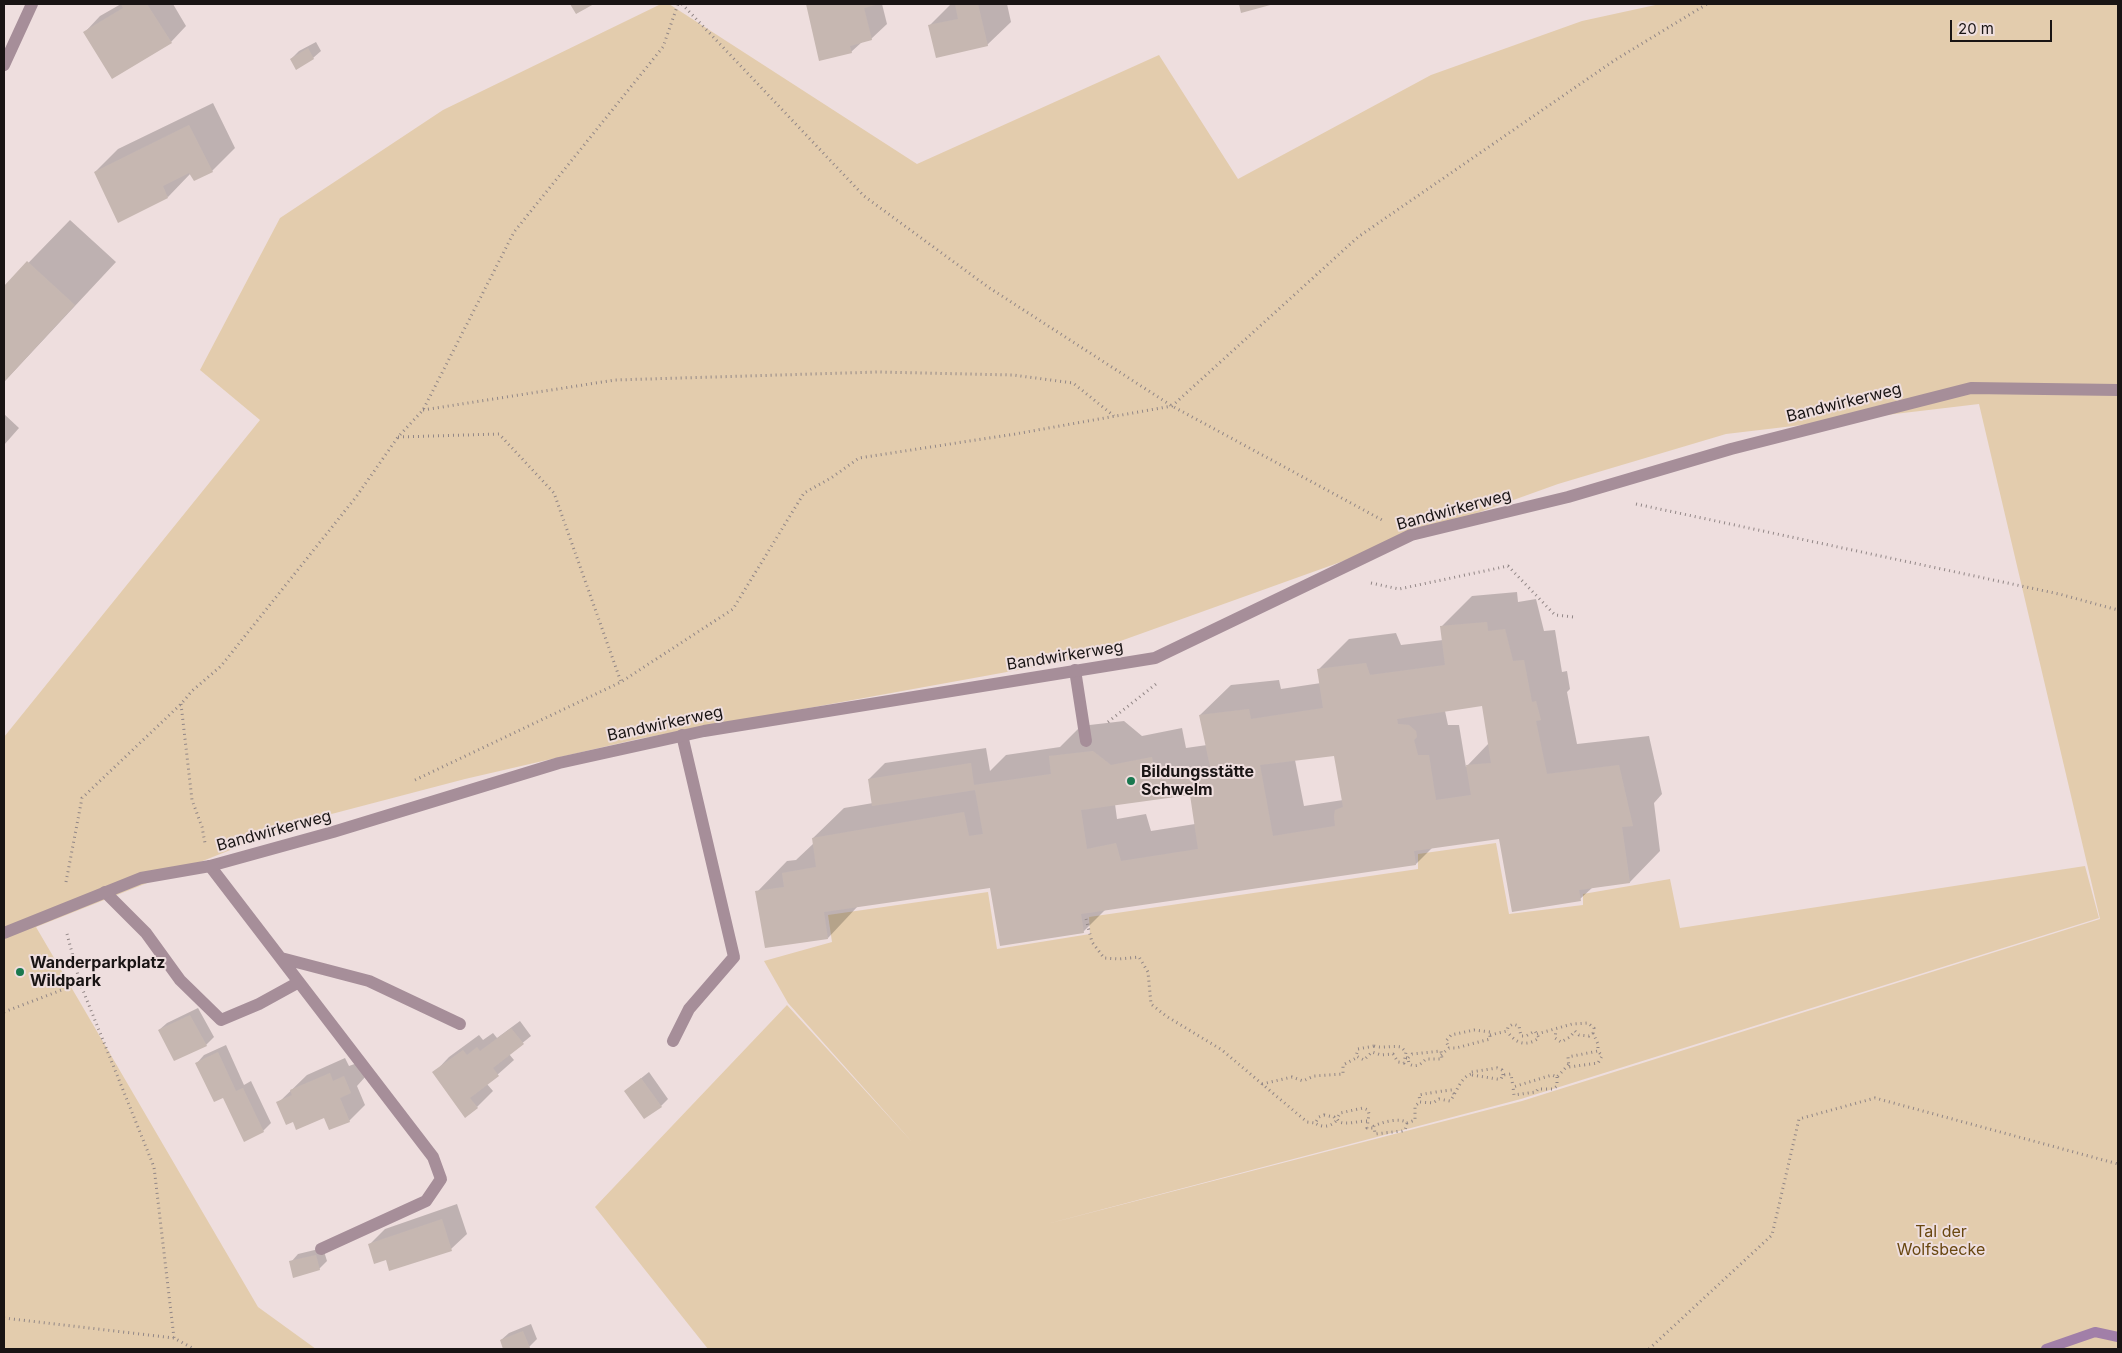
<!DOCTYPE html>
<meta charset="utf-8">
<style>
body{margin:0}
#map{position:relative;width:2122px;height:1353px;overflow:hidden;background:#eedede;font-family:Inter,sans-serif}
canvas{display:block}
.frame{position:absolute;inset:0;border:5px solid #191414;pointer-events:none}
.scale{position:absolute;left:1950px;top:20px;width:102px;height:22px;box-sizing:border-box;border:2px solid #191414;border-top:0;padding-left:6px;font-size:15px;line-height:18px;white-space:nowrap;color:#191414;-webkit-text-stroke:4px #eedede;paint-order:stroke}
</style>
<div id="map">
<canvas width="2122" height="1353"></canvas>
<div class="frame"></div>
<div class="scale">20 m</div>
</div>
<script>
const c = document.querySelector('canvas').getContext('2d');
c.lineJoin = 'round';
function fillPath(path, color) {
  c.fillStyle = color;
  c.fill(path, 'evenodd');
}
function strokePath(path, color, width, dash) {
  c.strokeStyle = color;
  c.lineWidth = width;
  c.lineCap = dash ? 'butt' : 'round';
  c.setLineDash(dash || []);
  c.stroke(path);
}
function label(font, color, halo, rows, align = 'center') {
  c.font = font + ' Inter,sans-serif';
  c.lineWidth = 4;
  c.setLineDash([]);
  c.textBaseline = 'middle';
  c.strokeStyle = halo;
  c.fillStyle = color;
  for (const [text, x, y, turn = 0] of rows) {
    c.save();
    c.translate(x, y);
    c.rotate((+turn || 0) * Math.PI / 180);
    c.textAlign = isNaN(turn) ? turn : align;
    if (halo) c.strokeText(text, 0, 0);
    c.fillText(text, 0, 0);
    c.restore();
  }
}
const green = new Path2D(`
 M661 4H669L917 164 1159 55 1238 179 1431 75 1582 21 1660 4H2118V1349H708L595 1207 787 1005 913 1143 788 1003 764 961 832 942 828 915 988 892 997 949 1090 934 1089 917 1418 869V854L1496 843 1509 914 1583 905V894L1670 879 1680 928 2085 866 2099 918 1521 1099 1043 1225 1522 1101 2100 919 1979 404 1726 434 1558 484 1062 662 638 739 465 779 301 822 36 927 258 1307 316 1349H4V737L260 420 200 370 280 218 443 110Z`);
const shadow = new Path2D(`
 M121 4H173L186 26 171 42 85 32 100 16Z
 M807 4H882L887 24 871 39 862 42 851 52 820 60Z
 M951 4H1007L1011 22 987 45 930 25Z
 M316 42 321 51 313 58 291 59 299 51Z
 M213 103 235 148 212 171 191 173 168 197 95 172 118 149Z
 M70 220 116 262 4 382V288Z
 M4 414 19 428 4 445Z
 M1517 592 1518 602 1536 599 1544 631 1555 630 1562 672 1567 671 1570 689 1567 692 1577 744 1649 736 1662 794 1654 803 1660 851 1630 882 1593 887 1580 899 1500 838 1433 847 1416 864 1106 909 1083 932 991 887 858 906 828 938 757 892 787 861 796 860 814 843 813 838 844 808 873 803 869 779 885 763 986 748 990 771 1006 755 1060 747 1081 726 1124 721 1142 736 1182 728 1186 748 1207 745 1200 715 1231 685 1279 680 1281 689 1321 683 1318 670 1349 639 1396 633 1401 645 1443 640 1442 626 1472 596ZM1483 705 1489 743 1466 767 1459 725H1448L1445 711ZM1335 755 1343 800 1304 806 1295 760ZM1191 794 1195 824 1151 831 1146 814 1117 819 1115 804Z
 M198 1008 214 1037 206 1045 159 1030 167 1023Z
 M520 1021 531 1036 509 1054 514 1060 487 1084 493 1091 477 1107 434 1073 449 1057 479 1035 483 1040 493 1033 497 1038Z
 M226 1045 244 1085 251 1081 271 1123 263 1131 223 1096 197 1063 204 1055Z
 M345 1058 349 1066 360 1062 366 1076 357 1086 365 1105 349 1121 325 1116 293 1121 278 1103 307 1075Z
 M649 1072 668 1099 661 1106 625 1091Z
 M457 1204 467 1234 451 1249 386 1258 369 1245 385 1229Z
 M323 1248 327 1261 319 1269 291 1262 298 1254Z
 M531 1324 537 1339 529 1347 524 1349H504L501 1340 509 1333Z`);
const stream = new Path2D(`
 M2046 1349 2095 1332 2118 1337`);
const building = new Path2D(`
 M121 4H147L172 43 112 79 83 32 123 8Z
 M570 4H594L576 14Z
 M806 4H875V5L864 8 872 40 850 46 852 53 819 61Z
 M955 4H978L988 46 936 58 928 25 958 19Z
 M1239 4H1274L1241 13Z
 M308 48 314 59 296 70 290 59Z
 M189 125 213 172 194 181 189 173 163 186 168 198 118 223 94 172Z
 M27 261 75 305 4 382V286Z
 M1487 622 1488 631 1505 629 1513 661 1524 660 1532 702 1536 701 1541 720 1536 721 1547 774 1619 765 1633 826 1622 827 1630 883 1579 890 1581 901 1512 912 1499 839 1414 851 1416 865 1081 914 1084 933 1000 946 990 888 824 912 828 939 765 948 755 891 784 887 782 873 816 867 812 838 964 812 969 836 983 834 975 790 872 806 868 779 971 763 974 785 1051 774 1049 756 1093 751 1111 765 1152 757 1156 778 1211 771 1199 715 1249 709 1251 719 1323 708 1317 669 1366 663 1370 675 1445 665 1440 626ZM1482 706 1491 763 1466 765 1471 795 1436 800 1429 755H1418L1414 740 1417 737 1416 731 1409 725 1398 724 1397 719ZM1334 756 1343 807 1335 810 1334 816 1335 826 1273 836 1260 765ZM1190 795 1198 849 1121 861 1116 843 1087 849 1081 810Z
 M190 1015 207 1046 174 1061 158 1030Z
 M511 1028 524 1044 493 1068 499 1076 470 1098 478 1108 465 1118 432 1072 463 1050 467 1055 477 1047 480 1051Z
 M218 1052 236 1091 243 1088 264 1132 244 1142 223 1098 214 1102 195 1063Z
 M330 1073 333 1081 344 1076 351 1093 340 1098 350 1122 329 1130 324 1118 296 1130 293 1122 286 1125 276 1102 292 1095 290 1090Z
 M641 1078 662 1107 644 1119 624 1091Z
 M442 1219 452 1251 389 1271 386 1260 374 1264 368 1244Z
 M316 1255 320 1270 293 1278 289 1261Z
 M523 1331 530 1348 503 1349 500 1340Z`);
const path = new Path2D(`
 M682 4 864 196 988 287 1172 406 1384 521
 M423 410 615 380 878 372 1013 375 1073 383 1114 416
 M398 437 499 434 554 493 621 682
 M1636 504 2059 594 2118 610
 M1371 583 1399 589 1508 566 1555 615 1574 617
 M181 704 192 800 202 827 205 843
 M1108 722 1156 684
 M415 780 621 682 733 609 804 493 831 478 859 458 1015 434 1172 406 1358 237 1615 60 1707 4
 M66 882 82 798 181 704 192 691 221 666 356 497 398 437 423 410 514 232 663 47 678 4
 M1086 919 1092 942 1104 958 1119 959 1139 957 1148 972 1151 1004 1166 1016 1222 1050 1307 1122 1315 1123
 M67 934 80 983 154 1167 174 1338 194 1349
 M4 1012 80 983
 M1593 1033 1598 1044V1051L1568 1057 1569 1067 1598 1063 1602 1056 1598 1051
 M1537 1034 1572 1024 1588 1023 1594 1028 1593 1033 1589 1036 1579 1035 1575 1031 1570 1037 1561 1042 1555 1038 1556 1030
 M1490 1035 1507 1031 1508 1027 1513 1024 1519 1026 1521 1036H1526L1535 1031 1539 1038C1526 1047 1516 1044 1507 1031
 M1374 1046C1383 1049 1391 1045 1401 1047L1406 1052 1404 1063 1398 1062 1393 1054 1381 1055 1372 1052 1364 1060 1356 1056 1358 1049Z
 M1441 1055 1449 1048H1456L1490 1039V1032L1474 1030 1451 1035 1446 1041 1449 1048
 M1406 1058H1408L1409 1064C1417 1068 1421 1064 1426 1059H1442L1441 1051 1412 1054 1408 1058
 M1503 1075 1502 1070 1497 1068 1471 1072 1472 1075 1497 1079H1501L1503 1075 1511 1074 1513 1087
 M1557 1077V1086L1553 1089H1538L1536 1092 1514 1095 1513 1087 1552 1075 1557 1077 1569 1064
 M1262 1084 1292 1077 1303 1081 1314 1076 1343 1074V1065L1358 1057
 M1454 1094 1452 1090C1448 1090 1423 1094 1419 1095L1420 1102 1433 1103 1439 1099 1450 1101C1457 1092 1460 1078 1471 1074
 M1324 1115 1334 1117 1336 1121C1330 1127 1322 1128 1315 1123L1319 1117Z
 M1367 1121C1357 1121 1348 1125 1339 1122L1337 1119 1340 1113 1363 1108 1368 1110 1369 1114 1367 1128H1374
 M1407 1123 1405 1130 1402 1131 1375 1134 1374 1126C1382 1122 1401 1117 1407 1123L1415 1120V1106L1420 1102
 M4 1318 174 1338
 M1649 1349 1772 1235 1799 1119 1875 1098 2118 1164`);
const lane = new Path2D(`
 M1075 670 1086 741
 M210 866 433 1157 441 1179 426 1201 321 1249
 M105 892 146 933 180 980 221 1020 259 1004 299 982
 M281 958 369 981 460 1024
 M673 1041 689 1009 734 957 682 735`);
const street = new Path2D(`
 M4 65 32 4
 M4 933 141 878 210 866 333 832 559 763 704 731 1155 658 1411 535 1568 497 1731 449 1971 388 2118 390`);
const markers = [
 [1131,781,5,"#19784f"],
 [20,972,5,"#19784f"]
];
const streetNames = [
 ["Bandwirkerweg",1844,403,-14],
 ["Bandwirkerweg",1454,510,-15],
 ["Bandwirkerweg",1065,656,-9],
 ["Bandwirkerweg",665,724,-12],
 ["Bandwirkerweg",274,831,-15]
];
const poiNames = [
 ["Bildungsstätte",1141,772],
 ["Schwelm",1141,790],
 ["Wanderparkplatz",30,963],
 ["Wildpark",30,981]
];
const parkNames = [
 ["Tal der",1941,1232],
 ["Wolfsbecke",1941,1250]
];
fillPath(green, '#e3ccad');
fillPath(shadow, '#0003');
strokePath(stream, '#a17fa8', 10);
fillPath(building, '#c6b7b1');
strokePath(path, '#918686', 3, [1, 4]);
strokePath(lane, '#a68e99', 12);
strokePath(street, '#a68e99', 12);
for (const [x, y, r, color] of markers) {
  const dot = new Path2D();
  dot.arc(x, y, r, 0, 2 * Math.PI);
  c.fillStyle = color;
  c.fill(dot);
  strokePath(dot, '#eedede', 2);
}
label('16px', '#191414', '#eedede', streetNames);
label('bold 16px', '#191414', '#eedede', poiNames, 'left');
label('16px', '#694710', '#eedede', parkNames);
</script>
